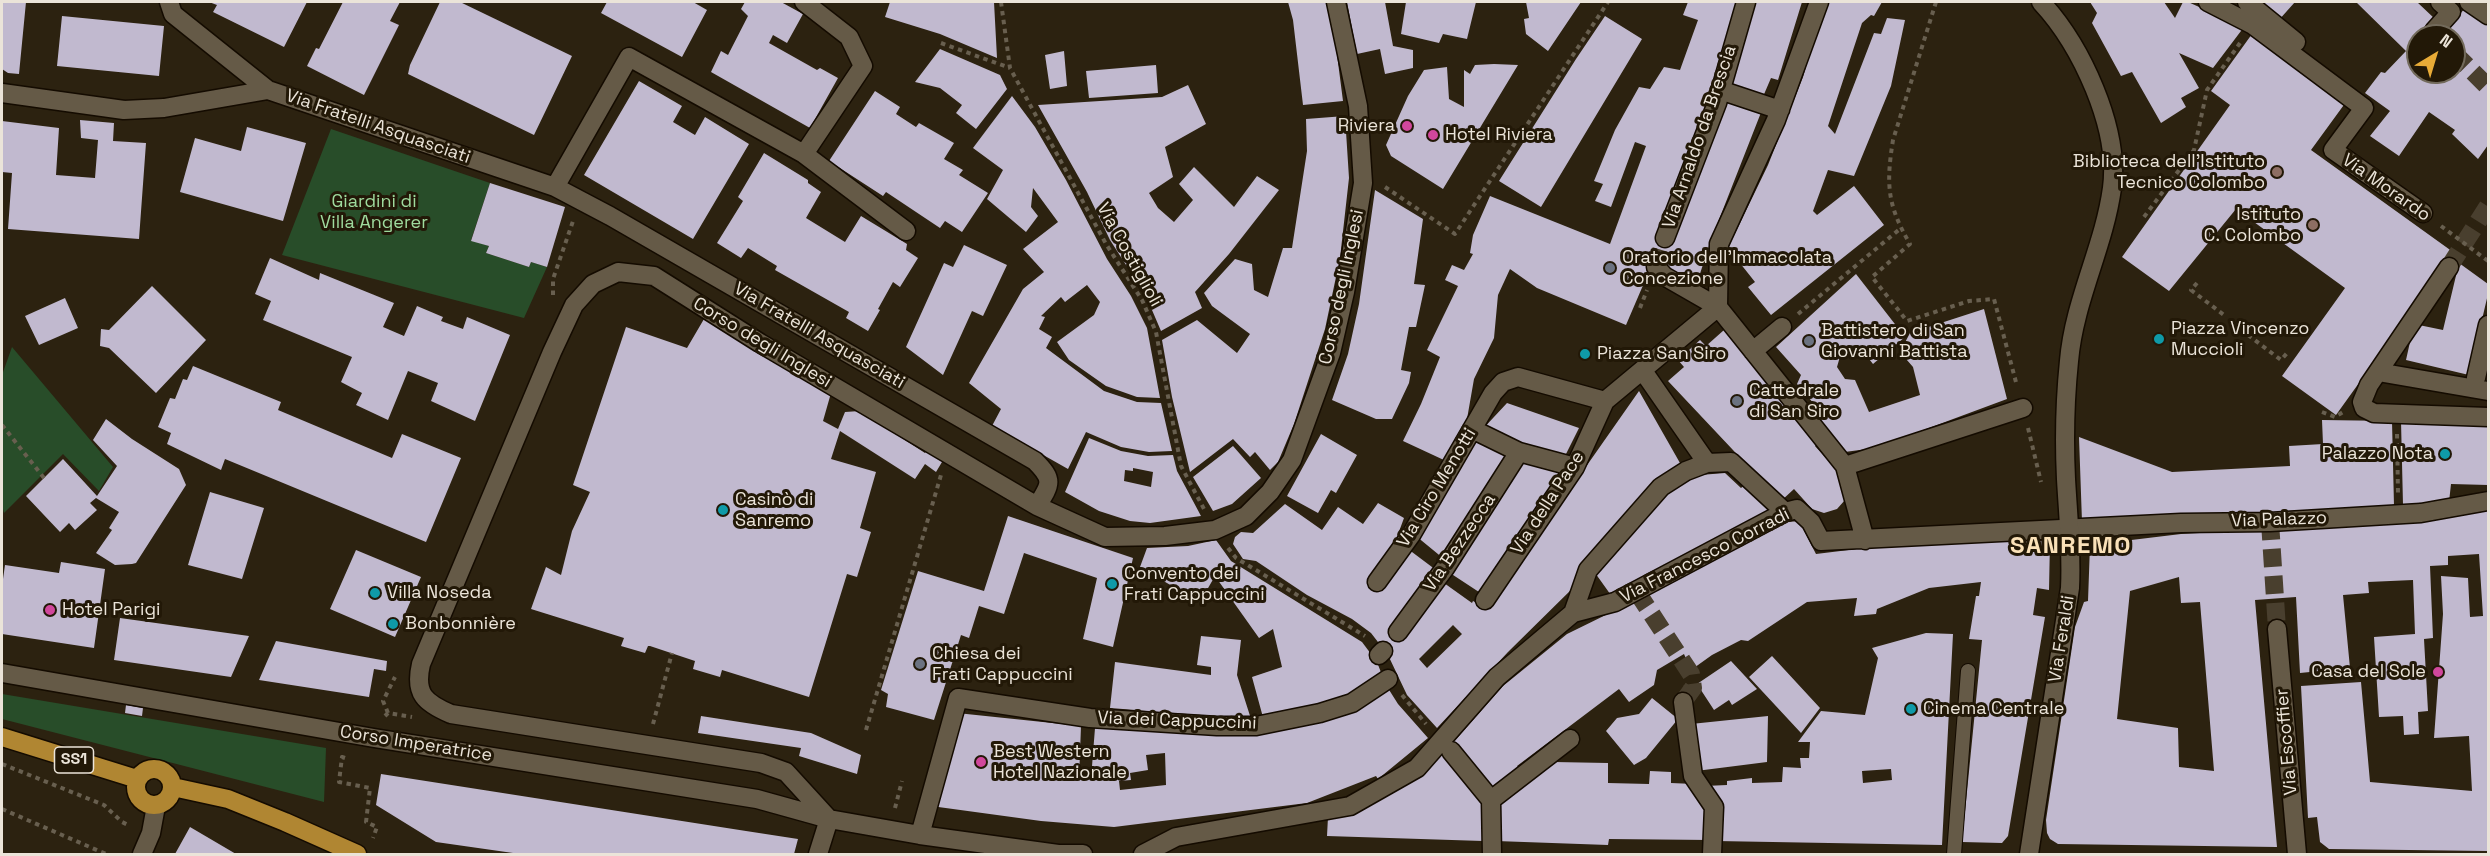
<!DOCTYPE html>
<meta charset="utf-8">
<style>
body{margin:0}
#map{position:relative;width:2490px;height:856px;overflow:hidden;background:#2c2210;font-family:"Space Grotesk",sans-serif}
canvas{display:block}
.frame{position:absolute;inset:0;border:3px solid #ebe4d9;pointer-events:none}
.north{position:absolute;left:2406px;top:24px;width:60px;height:60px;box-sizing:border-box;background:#221807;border:2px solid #726a5b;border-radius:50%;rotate:38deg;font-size:16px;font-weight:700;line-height:24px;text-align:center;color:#ebe4d9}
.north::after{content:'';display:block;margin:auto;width:21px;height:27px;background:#e8ab37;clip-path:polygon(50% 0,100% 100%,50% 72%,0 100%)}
</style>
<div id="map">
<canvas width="2490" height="856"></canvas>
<div class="frame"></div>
<div class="north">N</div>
</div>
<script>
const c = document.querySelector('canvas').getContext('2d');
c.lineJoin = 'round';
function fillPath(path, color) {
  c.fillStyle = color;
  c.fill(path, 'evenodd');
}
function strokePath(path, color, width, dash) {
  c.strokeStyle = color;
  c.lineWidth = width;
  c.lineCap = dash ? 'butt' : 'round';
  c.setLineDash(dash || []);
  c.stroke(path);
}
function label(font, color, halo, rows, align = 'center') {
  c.font = font + ' "Space Grotesk",sans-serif';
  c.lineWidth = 6;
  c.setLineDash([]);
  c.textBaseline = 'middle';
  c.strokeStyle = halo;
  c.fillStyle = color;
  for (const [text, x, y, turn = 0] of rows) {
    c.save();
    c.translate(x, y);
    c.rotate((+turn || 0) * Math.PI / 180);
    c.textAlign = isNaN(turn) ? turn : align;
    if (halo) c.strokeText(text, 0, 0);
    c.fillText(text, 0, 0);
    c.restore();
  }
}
const green = new Path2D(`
 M331 129 490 183 471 240 489 246 486 253 529 267 531 262 547 267 524 318 282 255Z
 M12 347 113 467 99 491 63 454 4 513 2 505V375Z
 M2 694 326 748 324 802 2 719Z`);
const building = new Path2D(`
 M2 2H26L19 74 8 73 2 69Z
 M209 2H307L284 47 213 12 217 5Z
 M343 2H400L390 21 399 25 364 95 307 66 316 48 319 49Z
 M440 2H460L572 56 534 135 408 74 410 65Z
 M607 2H693L707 10 682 57 601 13Z
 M745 2H781L803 14 787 43 773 35 769 43 817 70 820 68 838 78 810 128 711 72 721 51 728 55 748 16 741 9Z
 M890 2H994L997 58 940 34 885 17Z
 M1288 2H1328L1332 16 1343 101 1303 105 1293 20Z
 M1347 2H1385L1393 46 1413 50V68L1385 74 1380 49 1357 54Z
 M1406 2H1476L1467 39 1443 34 1439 43 1401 34Z
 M1526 2H1581L1548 51 1526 34 1524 19 1529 18Z
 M1688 2H1742L1725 97 1762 110 1711 240 1696 286 1653 262 1626 325 1537 288 1510 269 1498 295 1494 338 1474 379 1467 419 1446 461 1403 441 1421 404 1440 357 1427 350 1458 286 1445 280 1452 265 1464 270 1473 254 1470 253 1473 235 1490 196 1610 244 1646 146 1635 142 1611 207 1595 201 1603 184 1594 181 1615 130 1639 87 1650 89 1664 67 1680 70 1698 20 1683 15Z
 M1753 2H1802L1778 80 1771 78 1762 99 1729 89Z
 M1828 2H1882L1874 16 1871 15 1862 23 1828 126 1835 134 1874 33 1881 34 1887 18 1905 20 1891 86 1854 176 1828 170 1813 211 1817 215 1854 186 1884 225 1771 315 1748 287 1755 282 1728 248 1768 165 1803 77 1816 32Z
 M2090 2H2164L2175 18 2183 2H2188L2244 27 2213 68 2179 53 2199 88 2181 98 2186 107 2161 123 2132 72 2121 76 2092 23 2097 13Z
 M2260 2H2295L2278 21Z
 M2356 2H2417L2435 19 2425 31 2430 36H2418V72H2454V36H2440L2468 5 2488 19V145L2478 159 2452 134 2455 130 2429 112 2399 156 2370 136 2390 111 2365 93 2381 72 2385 73 2406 51Z
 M62 16 164 26 159 76 57 66Z
 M1605 16 1642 39 1541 207 1499 181 1576 59Z
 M2252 34 2346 102 2311 150 2453 252 2336 415 2282 376 2345 288 2236 209 2169 291 2122 257 2230 105 2211 91Z
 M940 49 1000 75 1007 89 976 129 956 113 962 105 940 88 915 82Z
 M1064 51 1067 86 1050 89 1045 55Z
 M1494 64 1518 65 1443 189 1391 156 1386 145 1408 96 1424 70 1447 67 1449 99 1464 107V70L1470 74 1475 65Z
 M1156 65 1158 93 1089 98 1086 71Z
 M639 81 682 106 673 122 695 135 705 117 749 144 693 239 584 175Z
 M1188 85 1206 124 1165 147 1173 177 1149 193 1158 208 1174 222 1193 200 1179 184 1194 167 1234 207 1257 176 1279 190 1229 254 1195 292 1202 308 1161 331 1146 296 1110 240 1087 192 1038 105 1162 97Z
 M875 91 900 107 896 114 916 127 919 123 954 143 944 159 963 170 959 175 988 193 962 232 945 221 940 228 886 192 883 196 829 161Z
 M1012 96 1035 127 1066 180 1107 259 1131 296 1147 328 1160 398 1137 397 1106 386 1069 360 1057 342 1094 315 1100 302 1087 285 1065 302 1061 297 1041 316 1045 317 1039 329 1052 337 1046 348 1104 391 1137 402 1161 403 1172 451 1149 452 1121 447 1086 432 1068 469 992 426 1001 409 969 383 1023 289 1044 272 1023 249 1058 222 1033 188 1031 207 1038 216 1026 232 987 199 1003 170 973 148Z
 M1345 116 1349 178 1340 258 1325 329 1294 424 1278 462 1270 470 1255 452 1250 457 1233 439 1190 472 1172 397 1162 340 1197 320 1237 353 1250 334 1212 306 1204 293 1235 259 1252 264 1254 290 1268 297 1283 248H1292L1307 151 1306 119Z
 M80 120 114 123 113 141 146 143 139 239 8 229 12 173 2 172V121L59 128 56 175 95 178 98 140 81 138Z
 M247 127 306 143 283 221 180 192 195 138 241 151Z
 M764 153 808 180V183L821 192 806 218 845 242 861 216 907 244 906 250 918 258 900 287 893 282 878 309 880 310 868 331 846 318 849 312 775 270 777 266 748 248 741 258 717 243 743 201 738 197Z
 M490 183 565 207 547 267 531 262 529 267 486 253 489 246 471 241Z
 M1375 190 1423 219 1414 284 1425 285 1416 327H1409L1401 370 1411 372 1409 383 1392 419H1376L1332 400 1348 354 1359 304Z
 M964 245 1007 265 983 316 972 311 943 375 906 347 944 263 953 267Z
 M270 258 319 280 320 273 394 303 383 327 404 336 417 306 443 317 441 321 463 329 467 317 510 335 475 421 431 401 438 383 408 371 388 420 356 405 362 393 341 382 352 357 263 320 271 301 255 294Z
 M2459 263 2488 284V294L2469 375 2406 360 2414 324 2443 330Z
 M1856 274 1905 337 1873 364 1858 345 1848 346 1841 353 1837 367 1845 379 1855 380 1869 412 1920 395 1913 367 1900 352 1910 333 1984 309 2007 399 1875 448 1837 453 1819 432 1820 411 1797 384 1801 375 1776 347Z
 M152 286 206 340 156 393 109 348 100 346 101 329 109 330Z
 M65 298 78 328 39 345 25 316Z
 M704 319 831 393 823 421 838 429 845 412 860 411 925 453 929 447 945 457 936 472 925 464 915 479 840 431 831 459 876 472 860 528 871 532 857 577 847 574 809 697 722 670 720 677 693 669 695 661 650 646H648L645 653 621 646 624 638 531 609 546 567 561 575 572 531 590 492 573 485 626 327 687 348Z
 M1724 330 1822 439 1815 446 1846 480 1845 500 1837 509 1824 513 1812 509 1794 489 1781 501 1668 381 1684 367 1678 360 1700 340 1706 346Z
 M193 366 281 402 278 410 392 458 402 434 461 458 426 542 225 459 221 470 167 444 171 433 158 427 170 398 175 399 183 379 187 380Z
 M1639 391 1680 463 1642 499 1576 585 1508 652 1437 728 1407 695 1388 655 1371 633 1352 619 1307 595 1256 561 1243 559 1233 544 1235 537 1241 532 1253 533 1285 504 1322 530 1338 507 1363 524 1378 503 1404 518 1390 556 1408 549 1436 570 1444 583 1472 603 1473 601 1487 608ZM1453 625 1462 634 1427 668 1419 659Z
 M1507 403 1579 428 1563 460 1480 432Z
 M106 419 132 439 179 469 186 485 136 563 132 564 115 565 96 553 112 530 109 528 119 512 96 498 90 503 97 510 75 530 69 523 60 532 26 496 63 459 97 496 117 466 93 440Z
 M2322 420 2392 421 2394 506 2082 522 2079 437 2172 472 2290 466 2289 446 2323 444Z
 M2401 421 2488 425V485L2451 484 2449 502 2403 505Z
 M1478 433 1514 451 1444 559 1416 536Z
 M1321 434 1357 455 1336 493 1331 490 1318 513 1287 496Z
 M1089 438 1121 451 1148 456 1173 455 1177 471 1201 516 1150 523 1130 521 1099 511 1065 492ZM1133 468 1153 472 1151 487 1124 481 1125 470 1133 471Z
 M1233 446 1261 478 1232 504 1213 511 1193 477Z
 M1525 456 1564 469 1482 594 1450 573Z
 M1725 473 1741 488 1747 483 1775 508 1704 545 1698 551 1613 598 1593 570 1665 493 1700 475Z
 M210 492 264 508 242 579 188 565Z
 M2488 510V851L2329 849 2320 842 2317 817 2308 818 2301 686 2361 682 2370 782 2472 791 2469 736 2434 738 2443 614 2441 576 2468 578 2470 617 2483 616 2479 554 2448 556V565L2430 566 2433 638 2424 639 2428 711 2418 712 2419 734 2404 735 2403 716 2379 717 2374 637 2415 634 2413 580 2368 582 2369 593 2343 595 2350 668 2300 673 2296 597 2255 600 2277 847 2058 844 2050 839 2047 833 2046 820 2075 627 2084 602 2088 601 2090 545 2181 534 2422 521ZM2179 577 2181 603 2200 602 2214 771 2179 767 2178 728 2117 719 2130 591Z
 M1008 516 1133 558 1113 647 1083 639 1097 578 1024 553 1004 614 979 606 969 638 961 635 934 720 886 707 888 694 881 690 918 571 984 591Z
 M1799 521 1816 554 1914 542 2050 541 2049 590 2037 588 2033 615 2045 617 2008 836 2002 843 1962 842 1982 640 1969 639 1976 596H1979L1981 582 1929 588 1877 609 1876 614 1854 616 1857 598 1807 602 1748 641 1741 640 1712 655 1691 670 1684 654 1657 670 1654 685 1629 702 1619 689 1517 766 1520 769 1492 792 1452 744 1503 686 1567 634 1677 580 1778 523Z
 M1216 540 1231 561 1362 642 1377 662 1382 675 1353 695 1278 715 1264 721 1252 677 1282 667 1273 629 1259 638 1215 576 1200 602 1153 575 1154 572 1140 567 1147 548 1188 546Z
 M356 550 421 577 395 637 330 609Z
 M61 562 105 569 94 648 2 634V586L5 565 59 573Z
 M120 618 249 636 231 677 114 660Z
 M1926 633 1953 634 1942 845 1716 841 1705 786 1727 785V781L1752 778V783L1782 782 1783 767 1801 768 1800 758H1809L1810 742H1798L1821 711 1865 715 1878 658 1872 648ZM1891 769 1892 780 1863 783 1862 771Z
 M1201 636 1241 640 1237 675 1251 719 1110 708 1115 662 1211 675V667L1197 665Z
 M276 641 387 661 386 671 374 669 369 697 259 680Z
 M1772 656 1820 708 1801 733 1749 677Z
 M1731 661 1757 689 1732 705 1729 700 1714 710 1697 684Z
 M1386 685 1398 704 1428 738 1378 779 1376 776 1307 803 1114 827 1041 821 931 806 957 713 1081 726 1079 779H1091L1095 728 1189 732 1281 729 1324 722 1361 704ZM1165 753 1166 785 1120 790 1119 781 1131 780 1130 773 1148 770 1146 755Z
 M1652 698 1678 719 1646 758 1634 765 1606 731 1617 718 1639 714Z
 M126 705 143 708 142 716 125 713Z
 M701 716 811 733 861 755 857 774 799 756 801 748 698 733Z
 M1768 716 1767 762 1696 771 1691 724Z
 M1443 752 1483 802V841L1327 836 1328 817Z
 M1554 762 1608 763V783L1649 784 1650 771 1671 772V783L1694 784 1710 808V840L1609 839 1608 845 1496 841V803Z
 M381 774 746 831 798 839 794 854H520L436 842 376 805Z
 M190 827 236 854H175Z`);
const streetTunnel = new Path2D(`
 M2454 53 2488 87
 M1656 267 1665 238
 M2449 267 2488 206
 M2270 522 2277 629
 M1637 592 1691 674 1693 688 1683 702`);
const path = new Path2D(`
 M1001 2 1010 68 1106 244 1142 300 1156 332 1181 466 1204 509
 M1936 2 1893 140C1886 184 1887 205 1910 244L1872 277 1907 321 1969 301 1994 299 2017 386
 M941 43 1010 68
 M1385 187 1455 234 1608 2
 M2144 217 2194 150 2207 90 2240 43
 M2441 226 2488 261
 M2197 283 2191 290 2224 315
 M553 295V279L573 221
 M1640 308 1647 290
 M1798 314 1901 228
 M2248 335 2281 360 2288 352
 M2322 412 2335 417 2343 412
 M2 425 44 478
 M2028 428 2041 482
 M2397 434 2398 493
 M1228 548 1236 558 1365 636
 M1402 695 1426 724
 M388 713 383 701 395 677
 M385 716 388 713 412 717
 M653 724 672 653
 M866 730 941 475
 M345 758 342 757 339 782 370 788 366 822 377 827 373 838
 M2 764 104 805 122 822 130 826
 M895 808 902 781
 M2 809 106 854`);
const lane = new Path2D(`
 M1954 854 1968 671`);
const street = new Path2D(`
 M169 2 173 14 268 90 555 187 610 216 1035 461C1054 480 1051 484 1037 506
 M804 2 849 37 863 66 804 154
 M2208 2 2253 25 2364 108 2333 150 2423 213
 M2247 2 2296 42
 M2469 2 2488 15
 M2437 36 2434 31 2451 12 2440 2
 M1720 90 1780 110
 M2 93 124 110 164 108 268 90
 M555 187 629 57 804 154 906 231
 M1665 238 1717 103 1746 2
 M1656 267 1664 276 1718 307 1719 244 1776 120 1819 2
 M2449 267 2369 385 2362 402 2364 408 2374 413 2488 417
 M1753 351 1782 327
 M1643 371 1707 463
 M2378 372 2488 391
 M2476 378 2488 325
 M1472 429 1519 452 1575 467
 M1845 466 2023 408
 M1377 582 1411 535 1493 393 1503 382 1518 377 1605 401
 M1485 600 1575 467 1605 401 1718 307 1845 466 1865 540
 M1573 613 1588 570 1661 487 1686 471 1707 463 1731 462 1785 512
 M2277 629 2297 854
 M1398 632 1445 568 1519 452
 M1379 655 1383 651
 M2 673 374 738 757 799 829 819 920 835 1058 854H1083
 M1683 702 1693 776 1714 807 1712 854
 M1451 751 1491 800 1492 854
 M1491 800 1570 739
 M829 819 786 772 761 763 451 714C425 703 414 694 421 664L552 352 574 305 593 284 618 272 654 276 760 343 1037 506 1105 537 1165 536 1215 530 1246 516 1270 492 1292 460 1331 353 1345 292 1363 183 1358 106 1336 2
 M920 835 958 698 1090 718 1217 726H1256L1320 713 1352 703 1388 679
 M142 854 151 833 156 806
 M818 854 829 819
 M1143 854 1176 837 1350 806 1417 768 1497 677 1573 613 1615 602 1785 512 1797 509 1811 522 1821 541 2181 523 2270 522 2421 513 2488 501`);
const secondary = new Path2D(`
 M2029 854 2070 588C2072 551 2068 515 2066 479 2064 439 2065 400 2069 361 2074 301 2104 247 2112 188 2120 128 2081 45 2041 2`);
const primary = new Path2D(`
 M2 737 137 779
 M136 787a18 18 0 1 1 36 0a18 18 0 1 1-36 0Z
 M173 787 228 799 285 822 357 854`);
const markers = [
 [1407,126,6,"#d1479c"],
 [1433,135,6,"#d1479c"],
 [2277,172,6,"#8d6e63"],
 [2313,225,6,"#8d6e63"],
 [1610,268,6,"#6b7280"],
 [2159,339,6,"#0f9aa8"],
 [1809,341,6,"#6b7280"],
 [1585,354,6,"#0f9aa8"],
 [1737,401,6,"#6b7280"],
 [2445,454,6,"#0f9aa8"],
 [723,510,6,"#0f9aa8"],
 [1112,584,6,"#0f9aa8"],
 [375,593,6,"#0f9aa8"],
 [50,610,6,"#d1479c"],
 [393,624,6,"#0f9aa8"],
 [920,664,6,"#6b7280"],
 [2438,672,6,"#d1479c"],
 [1911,709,6,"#0f9aa8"],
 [981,762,6,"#d1479c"]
];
const shields = [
 [74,760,39]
];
const shieldNames = [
 ["SS1",74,760]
];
const poiNames = [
 ["Riviera",1395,126,"right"],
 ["Hotel Riviera",1445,135],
 ["Biblioteca dell'Istituto",2265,162,"right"],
 ["Tecnico Colombo",2265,183,"right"],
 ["Istituto",2301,215,"right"],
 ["C. Colombo",2301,236,"right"],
 ["Oratorio dell'Immacolata",1622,258],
 ["Concezione",1622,279],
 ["Piazza Vincenzo",2171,329],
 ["Muccioli",2171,350],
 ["Battistero di San",1821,331],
 ["Giovanni Battista",1821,352],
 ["Piazza San Siro",1597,354],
 ["Cattedrale",1749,391],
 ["di San Siro",1749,412],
 ["Palazzo Nota",2433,454,"right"],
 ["Casinò di",735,500],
 ["Sanremo",735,521],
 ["Convento dei",1124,574],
 ["Frati Cappuccini",1124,595],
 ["Villa Noseda",387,593],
 ["Hotel Parigi",62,610],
 ["Bonbonnière",405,624],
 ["Chiesa dei",932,654],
 ["Frati Cappuccini",932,675],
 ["Casa del Sole",2426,672,"right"],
 ["Cinema Centrale",1923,709],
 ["Best Western",993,752],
 ["Hotel Nazionale",993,773]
];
const streetNames = [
 ["Via Fratelli Asquasciati",378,127,19],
 ["Via Arnaldo da Brescia",1700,137,-71],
 ["Via Morardo",2386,188,35],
 ["Via Costiglioli",1129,255,61],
 ["Corso degli Inglesi",1342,287,-78],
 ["Via Fratelli Asquasciati",819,336,30],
 ["Corso degli Inglesi",762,343,31],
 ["Via Ciro Menotti",1437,488,-59],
 ["Via della Pace",1548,503,-57],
 ["Via Palazzo",2279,520,-2],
 ["Via Bezzecca",1460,543,-56],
 ["Via Francesco Corradi",1705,556,-27],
 ["Via Feraldi",2062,639,-81],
 ["Via dei Cappuccini",1177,721,2],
 ["Via Escoffier",2287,742,-95],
 ["Corso Imperatrice",416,744,9]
];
const parkNames = [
 ["Giardini di",374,202],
 ["Villa Angerer",374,223]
];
const districtNames = [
 ["SANREMO",2071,546]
];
fillPath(green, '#284d29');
fillPath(building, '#c1b9cf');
strokePath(streetTunnel, '#493f2e', 18, [18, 9]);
strokePath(lane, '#140b00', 16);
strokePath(street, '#140b00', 21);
strokePath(secondary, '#140b00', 21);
strokePath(primary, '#140b00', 21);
strokePath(path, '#685f4f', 4, [4.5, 4.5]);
strokePath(lane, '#655a47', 14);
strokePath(street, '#655a47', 18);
strokePath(secondary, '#655a47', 18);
strokePath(primary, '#b08632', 18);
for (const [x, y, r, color] of markers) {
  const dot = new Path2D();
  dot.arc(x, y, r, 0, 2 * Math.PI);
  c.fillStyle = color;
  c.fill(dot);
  strokePath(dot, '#221807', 2);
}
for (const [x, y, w] of shields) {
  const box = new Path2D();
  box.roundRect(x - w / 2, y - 13, w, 26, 4.5);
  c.fillStyle = '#221807';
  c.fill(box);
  strokePath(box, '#ebe4d9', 1.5);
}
label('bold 16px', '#ebe4d9', null, shieldNames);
label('18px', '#ebe4d9', '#221807', poiNames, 'left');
label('18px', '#ebe4d9', '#221807', streetNames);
label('18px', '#9eda9d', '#221807', parkNames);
c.letterSpacing = '1.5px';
label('bold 24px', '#fae1b8', '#221807', districtNames);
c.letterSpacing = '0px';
</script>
